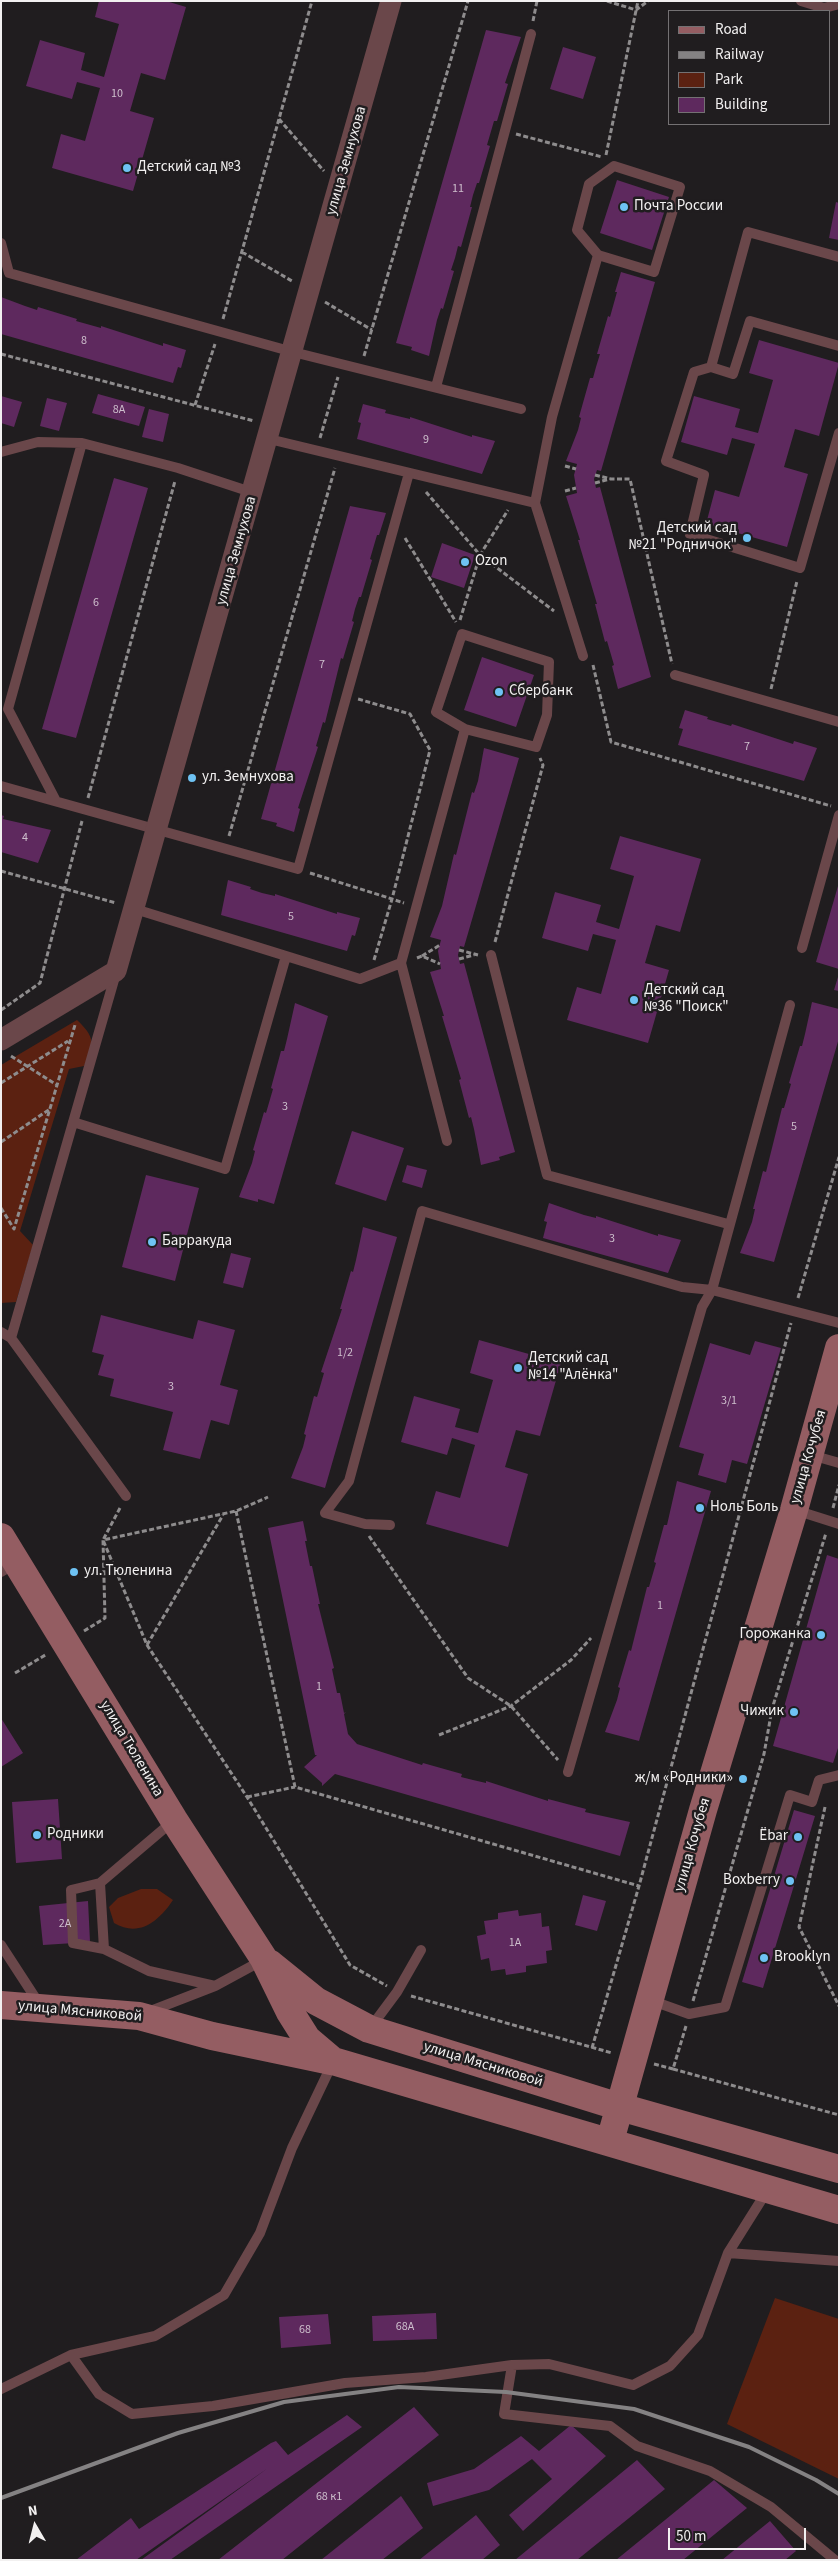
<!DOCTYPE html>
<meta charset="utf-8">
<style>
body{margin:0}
#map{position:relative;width:840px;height:2561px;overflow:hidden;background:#201d1f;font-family:"Source Sans 3",sans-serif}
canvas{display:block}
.frame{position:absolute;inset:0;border:2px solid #f2f0f0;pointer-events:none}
.legend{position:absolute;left:668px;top:10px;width:162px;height:115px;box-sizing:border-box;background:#201d1f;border:1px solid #747173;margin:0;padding:6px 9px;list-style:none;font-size:15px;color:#f2f0f0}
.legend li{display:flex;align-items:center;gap:10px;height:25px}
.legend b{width:25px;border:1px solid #747173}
.north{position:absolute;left:10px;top:2501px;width:50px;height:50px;-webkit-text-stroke:4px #201d1f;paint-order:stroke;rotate:352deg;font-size:14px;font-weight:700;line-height:20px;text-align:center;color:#f2f0f0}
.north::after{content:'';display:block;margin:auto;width:18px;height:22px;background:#f2f0f0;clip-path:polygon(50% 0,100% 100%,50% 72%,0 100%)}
.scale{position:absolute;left:668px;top:2528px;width:138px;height:22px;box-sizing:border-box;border:2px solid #f2f0f0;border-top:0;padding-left:6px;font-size:15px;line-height:18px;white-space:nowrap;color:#f2f0f0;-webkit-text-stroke:4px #201d1f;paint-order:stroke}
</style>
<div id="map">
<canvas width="840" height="2561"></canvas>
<div class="frame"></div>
<ul class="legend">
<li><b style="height:6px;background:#945d62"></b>Road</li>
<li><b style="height:6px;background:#848283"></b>Railway</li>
<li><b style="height:14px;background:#5b2111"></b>Park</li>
<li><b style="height:14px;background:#5e295e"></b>Building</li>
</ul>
<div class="north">N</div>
<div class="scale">50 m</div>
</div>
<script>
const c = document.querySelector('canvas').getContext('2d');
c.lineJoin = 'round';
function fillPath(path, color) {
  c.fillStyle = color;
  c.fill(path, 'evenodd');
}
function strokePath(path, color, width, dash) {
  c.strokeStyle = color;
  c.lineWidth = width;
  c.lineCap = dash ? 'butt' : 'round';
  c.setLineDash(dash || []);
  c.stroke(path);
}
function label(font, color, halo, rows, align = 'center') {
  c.font = font + ' "Source Sans 3",sans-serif';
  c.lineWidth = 5;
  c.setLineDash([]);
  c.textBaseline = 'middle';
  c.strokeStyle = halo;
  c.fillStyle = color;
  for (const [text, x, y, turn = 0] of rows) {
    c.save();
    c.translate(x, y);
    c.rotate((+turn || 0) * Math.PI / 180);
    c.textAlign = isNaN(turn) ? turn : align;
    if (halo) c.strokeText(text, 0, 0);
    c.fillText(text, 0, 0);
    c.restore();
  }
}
const green = new Path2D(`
 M77 1020C95 1037 95 1044 84 1066L69 1069 20 1231 33 1245 16 1302 1 1303V1065Z
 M141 1889H157L173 1900C159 1921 139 1938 114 1923L109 1907 118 1898Z
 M775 2298 839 2319V2479L727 2424Z`);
const building = new Path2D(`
 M99 1H166L186 7 165 80 141 73 130 111 154 118 133 191 52 168 61 134 85 141 100 88 77 82 72 99 26 86 40 40 85 53 81 70 104 77 119 24 95 17Z
 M486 30 521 37 509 71 505 83 508 84 497 121H494L487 145 490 146 479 183H477L473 195 470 207H472L461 247 458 246 455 258 451 270 454 271 443 309 441 308 437 320 429 356 411 350 412 347 396 343Z
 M563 47 596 57 583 99 550 89Z
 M617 180 669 197 652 250 600 233Z
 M836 202 839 203V240L829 238Z
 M621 272 655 282 601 471 597 470 594 479 596 488 600 487 651 677 618 689 612 666 614 665 607 641 605 642 595 604H597L578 540H580L566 496 577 493 574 475 577 464 566 461 578 430 581 418 579 417 590 378H593L596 367 600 354H597L608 316 610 317 617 292H615Z
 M1 297 25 306 37 310 38 307 77 319 76 321 101 328V326L163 346V343L186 350 181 368 178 367 173 383 1 334Z
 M759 340 839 363 819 436 795 429 784 467 808 474 787 547 706 524 715 490 739 497 755 444 732 438 727 455 681 442 694 396 740 409 735 427 758 433 773 380 749 373Z
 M98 394 145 407 139 426 92 413Z
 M1 396 22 402 14 427 1 423Z
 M47 398 67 403 59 431 40 426Z
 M363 404 386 410 385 413 410 419V417L472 437V435L495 441 482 474 357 439 361 423 358 422Z
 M149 409 169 414 163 442 142 437Z
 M114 478 148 488 76 738 42 729Z
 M350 506 386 513 379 535H377L370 559 372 560 361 597H359L355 609 352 621 354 622 343 659 341 658 325 723 323 722 316 746 318 747 298 808 300 809 294 832 276 826 277 823 261 819Z
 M442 543 475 555 464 588 431 577Z
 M482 657 534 675 516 727 464 710Z
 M685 710 708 717 707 719 731 726 732 724 793 744 794 741 817 748 804 781 678 745 683 729 679 728Z
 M484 748 519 758 464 947 460 946 458 955 460 964 464 963 515 1152 499 1157 500 1160 481 1165 474 1129 471 1117 469 1118 459 1080 461 1079 442 1016H444L430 972 441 969 438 951 441 940 430 937 442 906 454 854 456 855 472 792 474 793 478 781Z
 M1 815 4 816 3 819 51 830 38 863 1 852Z
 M620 836 701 859 680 932 656 925 645 963 669 970 648 1043 567 1020 577 987 601 994 616 940 593 934 588 951 542 938 555 892 601 905 596 922 619 929 634 876 610 869Z
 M228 880 251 887 250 889 262 893 275 896V894L337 914V912L360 918 355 936 352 935 347 951 221 915Z
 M838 886H839V969L816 962Z
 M838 977H839V991L834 990Z
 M812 1002 839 1009V1038L774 1262 740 1253 752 1222 755 1209H753L763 1171 766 1172 782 1108H784L791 1084 789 1083 800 1046H802L805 1034Z
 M295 1003 328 1016 274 1204 258 1199V1202L239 1197 252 1163 255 1151 253 1150 264 1112 266 1113 273 1089 271 1088 281 1051H284L287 1039Z
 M352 1131 404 1148 386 1201 335 1184Z
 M407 1165 427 1170 422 1188 402 1182Z
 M146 1175 199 1188 175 1281 122 1267Z
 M549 1203 584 1215 596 1218V1216L658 1236V1234L681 1240 668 1273 543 1238 547 1222 544 1221Z
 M363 1227 397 1237 325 1488 291 1478 303 1447 306 1435 304 1434 314 1396 317 1397 324 1373 321 1372 342 1309H340L351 1271 353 1272 356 1260Z
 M231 1253 251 1258 243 1288 223 1283Z
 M101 1315 193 1339 198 1320 235 1330 220 1385 238 1390 229 1425 211 1420 200 1459 163 1450 173 1412 110 1396 114 1379 98 1375 104 1355 92 1352Z
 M479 1340 561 1363 540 1436 516 1430 505 1467 528 1474 508 1547 426 1524 436 1491 460 1498 475 1445 452 1438 447 1455 401 1442 414 1396 460 1409 455 1427 478 1433 493 1380 470 1373Z
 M755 1341 781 1348 747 1464 732 1460 726 1483 698 1475 704 1454 679 1447 710 1343 750 1355Z
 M677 1481 711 1491 639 1741 605 1732 617 1700 620 1688 618 1687 629 1650 631 1651 647 1587H649L656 1563 654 1562 664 1525H667Z
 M303 1521 307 1541H305L310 1566H312L320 1604H318L334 1668 332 1669 337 1693H340L344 1713 346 1712 344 1714 348 1734 357 1744 422 1765 423 1763 462 1774 461 1777 473 1780 486 1783V1781L548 1801V1799L586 1809 585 1812 598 1815 630 1822 620 1856 335 1774 322 1786V1783L304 1767 317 1755H315L268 1528Z
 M827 1555 839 1559V1745L833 1763 773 1746Z
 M1 1718 23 1753 1 1767Z
 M58 1799 62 1859 16 1863 12 1802Z
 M794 1810 815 1816 763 1988 742 1982Z
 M583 1895 606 1901 597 1931 575 1925Z
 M88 1901 90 1942 43 1945 39 1906Z
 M518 1910 519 1916 541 1913 542 1927 549 1926 552 1950 546 1951 547 1963 526 1966V1972L506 1975 505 1969 491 1971 489 1958 481 1960 477 1936 486 1934 484 1921 498 1919V1913Z
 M436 2313 437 2339 373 2341 372 2316Z
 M328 2314 331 2344 281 2348 279 2317Z
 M414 2407 439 2435 282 2560H218Z
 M347 2415 362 2427 170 2560H141L268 2468 136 2560H76L131 2518 139 2529 271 2443 276 2441 288 2455Z
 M571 2425 606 2456 523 2531 509 2515 552 2479 532 2459 489 2490 433 2506 427 2483 474 2469 521 2436 539 2451Z
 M637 2460 665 2489 577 2560H515Z
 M714 2480 747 2508 683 2560H616Z
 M401 2496 423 2528 382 2560H321Z
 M476 2515 500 2545 482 2560H419Z
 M770 2521 796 2551 785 2560H722Z`);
const path = new Path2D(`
 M607 1 636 10 648 1
 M533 21 537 1
 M279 119 324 171
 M516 134 602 157
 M606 155 638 1
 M242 252 292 281
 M325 302 372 330
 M223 319 312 1
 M1 354 254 421
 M364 356 468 1
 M195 405 215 344
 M320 438 338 377
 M565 466 576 469
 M595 475 611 479H630L672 664
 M595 483 610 479
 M565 491 576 488
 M426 492 480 555 554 611
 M405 538 456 622
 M460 620 480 555 508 510
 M593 665 611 742 831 806
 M771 689 797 581
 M88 798 175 481
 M229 836 335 468
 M1 871 116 903
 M310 873 392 899 430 750 410 714 358 699
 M495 942 543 765 540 758
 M459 950 478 955
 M422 956 440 945
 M417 958 422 956 440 964
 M459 959 474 955
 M374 960 392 899 404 903
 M1 1010 40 983 82 821
 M11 1056 57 1085
 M1 1083 68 1041
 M1 1142 50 1109
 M1 1208 14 1229 75 1025
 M798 1298 839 1157
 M120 1508 103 1540 147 1645 247 1797 350 1965 387 1986
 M833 1508 839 1485
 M236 1511 295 1787 639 1886
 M369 1536 468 1678 511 1706 558 1760
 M84 1631 105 1618 103 1540 236 1511 268 1497
 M147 1645 223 1515
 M15 1673 47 1654
 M439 1735 511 1706 571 1660 591 1638
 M247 1797 295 1787
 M825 1807 799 1927 839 2006
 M411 1996 612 2053
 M693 2001 764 1754 772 1709 826 1533
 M686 2026 673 2069 839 2115
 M592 2048 639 1886 791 1323
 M654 2064 673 2069`);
const lane = new Path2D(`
 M801 1 824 8 839 4
 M1 243 9 273 293 352 521 409
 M839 257 748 232 711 367 694 372 666 461 704 475 690 534 800 568 839 433
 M711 367 733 374 750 321 839 346
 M436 387 531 34
 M269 439 535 503
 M1 452 38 442 82 443 178 468 254 493
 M583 656 535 503 552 417 598 255 577 230 589 184 614 166 680 187 654 272 598 255
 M675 675 839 722
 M1 786 298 869 409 473
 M56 801 8 709 82 443
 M135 909 360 979 401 963 447 1141
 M802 948 839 815
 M491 955 547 1175 728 1224
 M401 963 465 729 436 712 462 634 549 662 547 715 536 747 465 729
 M790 1005 712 1290 839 1323
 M73 1122 225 1169 286 956
 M1 1332 11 1338 116 973
 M11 1338 126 1496
 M811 1455 839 1463
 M795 1510 839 1524
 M390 1525 365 1524 325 1513 349 1481 422 1211 682 1287 712 1290 702 1307 568 1772
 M1 1572 16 1563
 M173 1821 100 1883 104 1949 149 1971 215 1986 263 1960
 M100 1883 71 1890 73 1943 104 1949
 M1 1945 40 2005
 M650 2000 689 2014 725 2007 790 1795 812 1802 819 1780 839 1775
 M148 2012 215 1986
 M371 2027 397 1992 421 1950
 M767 2191 728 2253 698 2335 670 2366 633 2385 549 2364 512 2365 504 2414 610 2426 637 2446 710 2471 771 2507 835 2560
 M728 2253 839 2261
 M71 2355 155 2336 224 2295 260 2233 292 2148 333 2062
 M1 2389 71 2355 99 2394 132 2414 213 2406 345 2383 426 2377 512 2365`);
const street = new Path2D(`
 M1 1040 116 971 391 1`);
const secondary = new Path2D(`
 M1 1537 174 1820 264 1959 290 2012 307 2039 333 2061 839 2210
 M269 1963 316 2001 369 2029 620 2107 839 2169
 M1 2005 139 2016 212 2036 331 2061
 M610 2141 703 1810 794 1510 839 1348`);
const rail = new Path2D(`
 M1 2498 178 2433 284 2402 399 2387 506 2392 634 2409 749 2447 816 2480 839 2494`);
const markers = [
 [127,168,5,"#6ec2f3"],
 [624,207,5,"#6ec2f3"],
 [747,538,5,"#6ec2f3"],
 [465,562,5,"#6ec2f3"],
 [499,692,5,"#6ec2f3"],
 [192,778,5,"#6ec2f3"],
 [634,1000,5,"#6ec2f3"],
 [152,1242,5,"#6ec2f3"],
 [518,1368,5,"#6ec2f3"],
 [700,1508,5,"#6ec2f3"],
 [74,1572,5,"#6ec2f3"],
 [821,1635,5,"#6ec2f3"],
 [794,1712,5,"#6ec2f3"],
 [743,1779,5,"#6ec2f3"],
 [37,1835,5,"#6ec2f3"],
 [798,1837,5,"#6ec2f3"],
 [790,1881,5,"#6ec2f3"],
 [764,1958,5,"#6ec2f3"]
];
const numberNames = [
 ["10",117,94],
 ["11",458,189],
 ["8",84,341],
 ["8А",119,410],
 ["9",426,440],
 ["6",96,603],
 ["7",322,665],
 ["7",747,747],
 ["4",25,838],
 ["5",291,917],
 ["3",285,1107],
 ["5",794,1127],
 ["3",612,1239],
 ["1/2",345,1353],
 ["3",171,1387],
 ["3/1",729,1401],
 ["1",660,1606],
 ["1",319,1687],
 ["2А",65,1924],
 ["1А",515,1943],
 ["68А",405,2327],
 ["68",305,2330],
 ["68 к1",329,2497]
];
const streetNames = [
 ["улица Земнухова",347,161,-74],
 ["улица Земнухова",237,551,-74],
 ["улица Кочубея",809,1457,-74],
 ["улица Тюленина",131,1749,59],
 ["улица Кочубея",693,1845,-74],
 ["улица Мясниковой",80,2012,5],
 ["улица Мясниковой",483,2065,17]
];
const poiNames = [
 ["Детский сад №3",137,168],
 ["Почта России",634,207],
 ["Детский сад",737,529,"right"],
 ["№21 \"Родничок\"",737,546,"right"],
 ["Ozon",475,562],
 ["Сбербанк",509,692],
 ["ул. Земнухова",202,778],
 ["Детский сад",644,991],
 ["№36 \"Поиск\"",644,1008],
 ["Барракуда",162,1242],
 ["Детский сад",528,1359],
 ["№14 \"Алёнка\"",528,1376],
 ["Ноль Боль",710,1508],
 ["ул. Тюленина",84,1572],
 ["Горожанка",811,1635,"right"],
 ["Чижик",784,1712,"right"],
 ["ж/м «Родники»",733,1779,"right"],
 ["Родники",47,1835],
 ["Ёbar",788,1837,"right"],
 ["Boxberry",780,1881,"right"],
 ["Brooklyn",774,1958]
];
fillPath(green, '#5b2111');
fillPath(building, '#5e295e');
strokePath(path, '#8e8c8d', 3, [5, 2.5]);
strokePath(lane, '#6a474a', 10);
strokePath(street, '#6a474a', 21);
strokePath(secondary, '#945d62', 28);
strokePath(rail, '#848283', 4);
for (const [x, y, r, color] of markers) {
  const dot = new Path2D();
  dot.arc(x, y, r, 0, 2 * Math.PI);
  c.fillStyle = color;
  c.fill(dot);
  strokePath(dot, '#201d1f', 2);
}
label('12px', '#cdbecc', null, numberNames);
label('15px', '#f2f0f0', '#201d1f', streetNames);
label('15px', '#f2f0f0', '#201d1f', poiNames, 'left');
</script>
